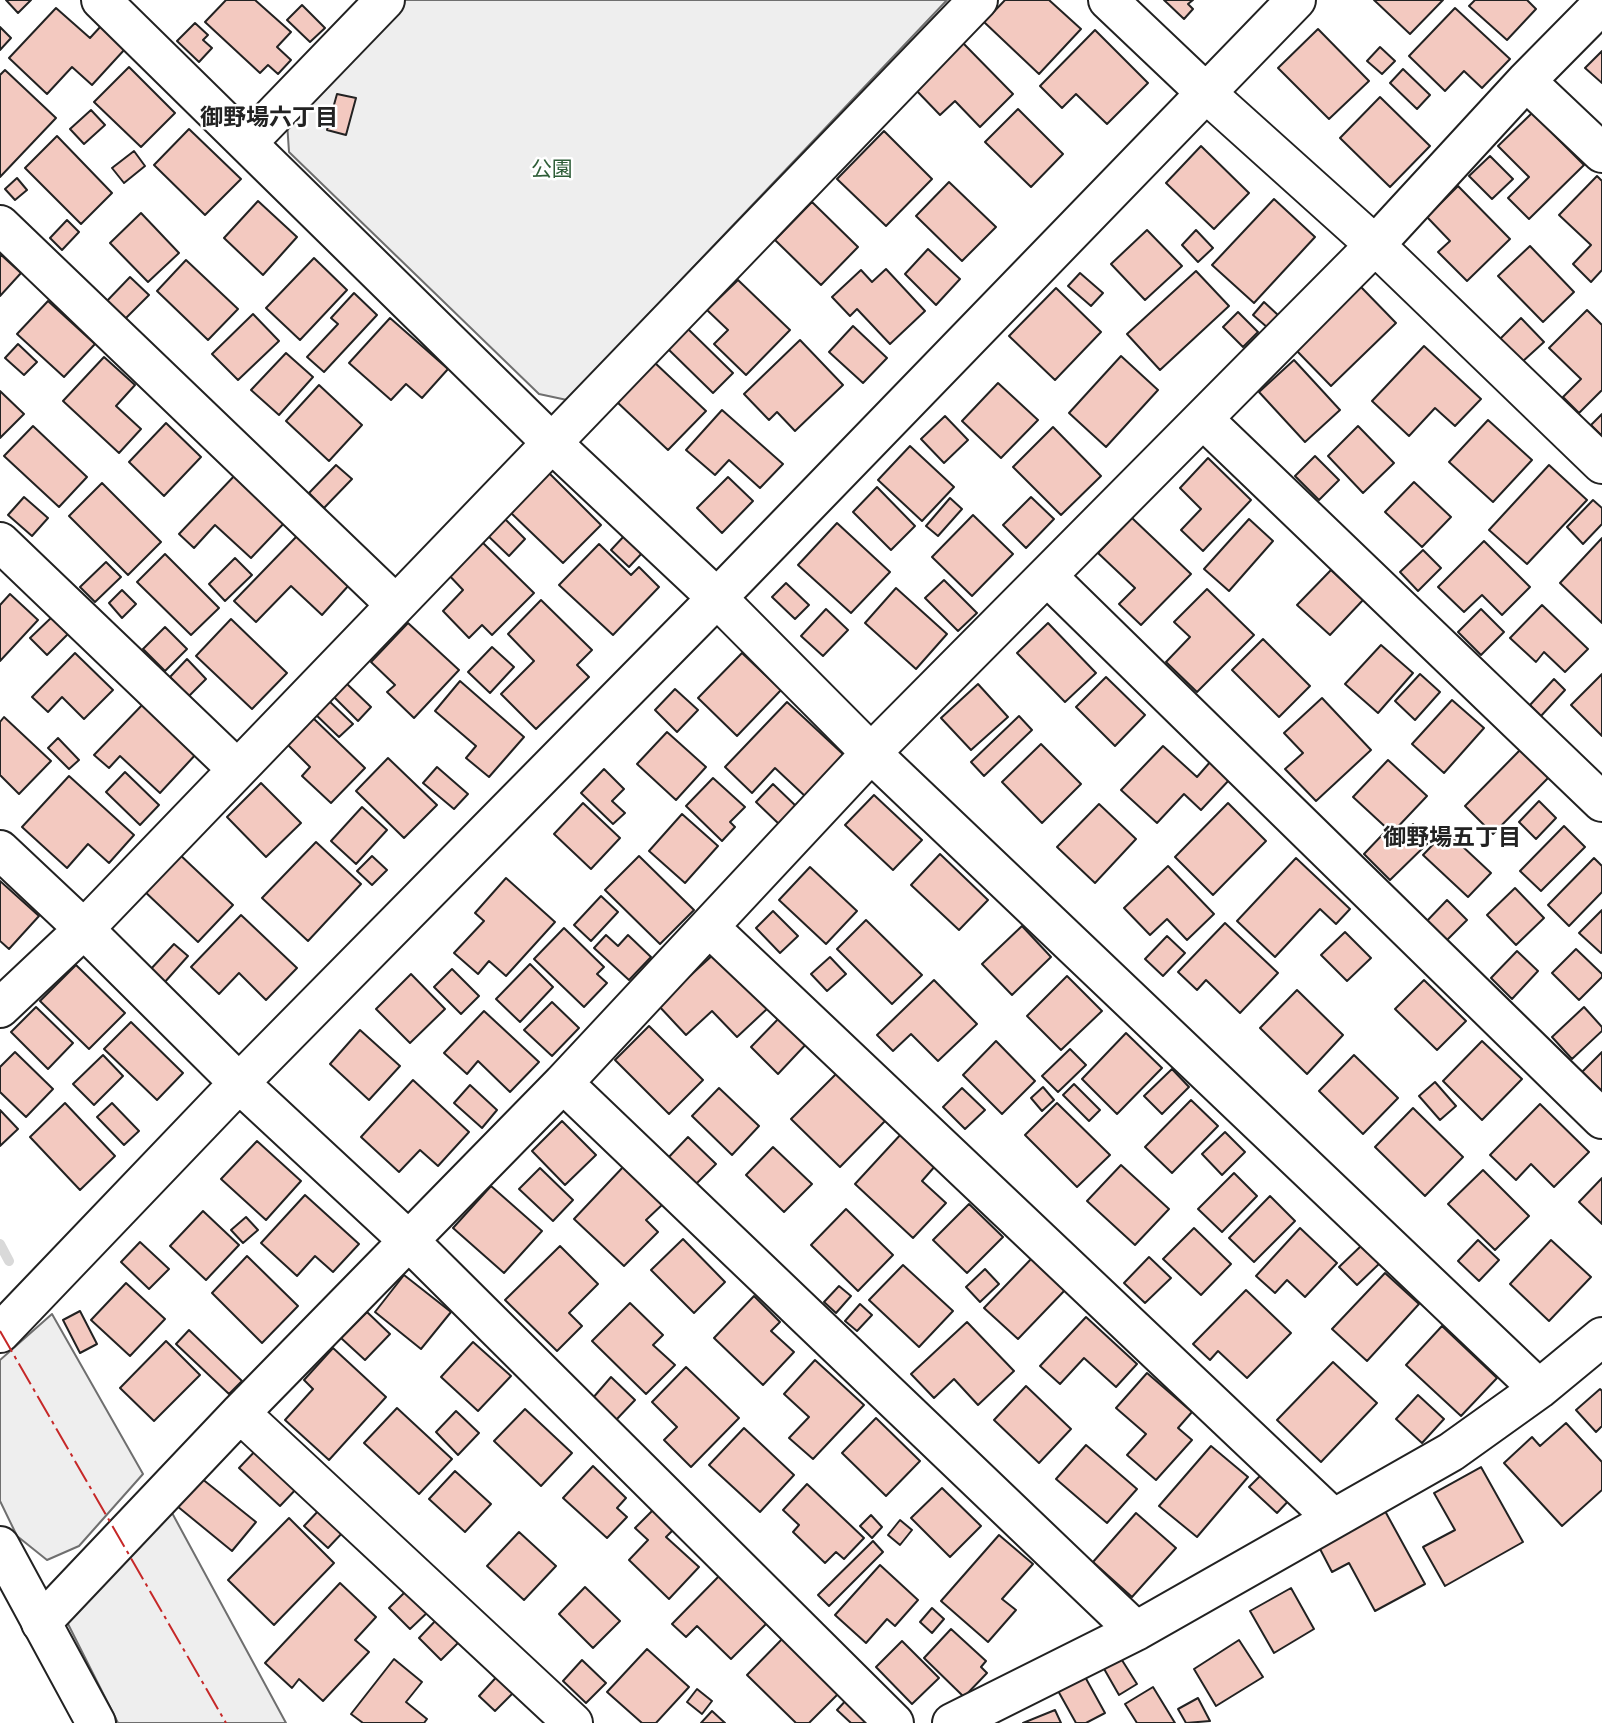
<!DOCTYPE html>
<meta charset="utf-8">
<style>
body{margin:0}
canvas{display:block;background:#fff}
</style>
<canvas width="1602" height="1723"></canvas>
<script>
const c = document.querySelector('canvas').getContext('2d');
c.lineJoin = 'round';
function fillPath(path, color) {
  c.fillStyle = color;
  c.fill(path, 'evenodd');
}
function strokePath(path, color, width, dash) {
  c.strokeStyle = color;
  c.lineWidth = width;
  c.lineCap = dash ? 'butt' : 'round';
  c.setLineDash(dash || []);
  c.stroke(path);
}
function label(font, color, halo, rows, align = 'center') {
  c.font = font + ' "Work Sans","Noto Sans JP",sans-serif';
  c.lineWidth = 5;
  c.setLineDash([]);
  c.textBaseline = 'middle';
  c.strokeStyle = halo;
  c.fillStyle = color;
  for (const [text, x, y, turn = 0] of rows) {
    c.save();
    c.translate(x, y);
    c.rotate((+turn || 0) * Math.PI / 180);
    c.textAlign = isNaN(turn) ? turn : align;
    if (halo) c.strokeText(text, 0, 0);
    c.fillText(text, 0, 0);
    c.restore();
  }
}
const green = new Path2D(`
 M404 0H947L567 400 539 394 289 152 287 122Z
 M52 1314 143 1474 79 1546 47 1560 17 1536 0 1501V1360Z
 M171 1511 286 1723H118L67 1622Z`);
const stream = new Path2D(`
 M0 1244 9 1261`);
const building = new Path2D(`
 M6 0H31L18 13Z
 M226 0H255L291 32 277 47 291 60 278 74 268 65 260 73 205 22Z
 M1005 0H1049L1081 29 1039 74 984 22Z
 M1164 0H1193L1188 4 1193 9 1184 19Z
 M1374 0H1443L1410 34Z
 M1475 0H1527L1536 9 1507 40 1469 6Z
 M302 5 325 28 310 42 287 20Z
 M56 8 90 38 101 26 125 49 92 85 72 67 47 94 9 58Z
 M1455 8 1510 59 1482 88 1464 71 1445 91 1409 56Z
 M195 23 208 35 203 40 212 48 199 62 177 41Z
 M0 27 11 38 0 50Z
 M1318 29 1369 81 1329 119 1278 68Z
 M1095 30 1148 83 1107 124 1076 94 1062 108 1040 86Z
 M962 42 1013 94 980 127 955 101 940 115 915 89Z
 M1380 47 1395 61 1382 74 1367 61Z
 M1602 51V83L1585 68Z
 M129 67 175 113 141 147 94 102Z
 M1403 69 1430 95 1417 109 1390 83Z
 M5 70 56 118 0 177V75Z
 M337 94 356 98 346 135 327 130Z
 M1380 97 1430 146 1390 187 1340 138Z
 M1018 109 1063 154 1031 187 985 142Z
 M91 110 105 125 84 144 70 129Z
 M1532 113 1584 165 1529 219 1508 198 1529 177 1498 146Z
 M189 129 241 179 205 215 154 165Z
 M884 131 932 179 886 226 837 179Z
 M57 136 112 193 81 224 25 168Z
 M1201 146 1249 193 1214 229 1166 183Z
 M134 151 145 166 124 183 112 168Z
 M1490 156 1513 179 1492 199 1469 176Z
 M1597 176 1602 181V270L1591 282 1573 264 1591 245 1559 215Z
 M17 178 27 190 15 200 5 189Z
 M949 182 996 227 962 261 916 216Z
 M1458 186 1510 239 1467 281 1438 252 1450 241 1427 217Z
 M1274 199 1315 237 1254 303 1212 265Z
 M258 201 297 237 263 275 224 238Z
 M812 202 858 247 821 285 775 240Z
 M141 213 179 253 148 282 110 243Z
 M67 220 79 232 62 250 50 238Z
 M1147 230 1182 266 1145 300 1111 264Z
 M1196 230 1213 248 1198 262 1182 245Z
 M1530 246 1574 292 1543 322 1498 276Z
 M928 249 960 279 936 305 905 274Z
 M0 254 21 273 0 296Z
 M314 258 347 290 300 340 266 308Z
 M186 260 238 309 208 340 157 291Z
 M886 269 925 311 890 344 857 309 850 316 832 297 861 270 872 282Z
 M1196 271 1229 306 1160 370 1127 334Z
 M1080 273 1103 293 1091 306 1068 286Z
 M130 277 149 295 123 321 105 303Z
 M738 280 790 330 746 375 714 344 728 330 707 310Z
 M1361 287 1396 323 1331 386 1296 350Z
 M1056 288 1101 332 1055 380 1009 336Z
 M354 293 377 315 324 372 307 357 338 324 331 318Z
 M48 301 95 344 64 377 17 334Z
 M1264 302 1278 315 1268 328 1253 315Z
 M1587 310 1602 325V390L1579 413 1563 397 1581 379 1549 348Z
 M1238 312 1258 332 1243 347 1223 327Z
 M253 314 279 341 238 380 212 354Z
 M390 318 448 369 422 398 406 384 391 400 349 363Z
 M1521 318 1544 342 1522 362 1500 339Z
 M853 326 887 358 863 383 829 352Z
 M686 327 733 373 713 393 666 347Z
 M800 340 843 385 795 431 777 412 769 420 744 394Z
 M18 344 37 362 24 375 5 358Z
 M1424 346 1481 399 1455 426 1435 408 1409 436 1372 401Z
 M286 353 313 377 279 415 251 390Z
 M1121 356 1158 390 1106 447 1069 413Z
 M104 357 135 385 116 406 141 429 119 453 63 401Z
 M1294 360 1340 410 1305 442 1259 392Z
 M654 362 706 411 668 450 617 402Z
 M998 383 1038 420 1001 458 962 421Z
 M319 385 362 425 329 461 286 421Z
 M0 391 24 414 0 438Z
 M722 410 783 464 760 488 729 460 715 475 686 450Z
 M1602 414V436L1591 425Z
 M945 416 968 440 944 463 921 439Z
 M1488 420 1532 460 1493 502 1449 462Z
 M166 423 201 457 164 496 129 462Z
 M33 426 87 477 59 507 4 456Z
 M1358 426 1394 463 1363 493 1328 456Z
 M1053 427 1101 476 1061 515 1013 467Z
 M910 446 954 487 922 521 878 480Z
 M1315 456 1339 480 1319 500 1295 476Z
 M1208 458 1251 500 1203 551 1181 530 1201 509 1180 488Z
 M336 465 352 479 324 508 309 493Z
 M1549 465 1587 500 1527 564 1489 530Z
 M237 473 287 520 251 558 215 525 194 548 179 534Z
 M549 473 601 525 563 563 510 512Z
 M728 477 753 501 722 533 697 508Z
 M1414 482 1451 517 1422 547 1385 512Z
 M102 483 161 542 128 575 69 516Z
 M877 487 915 526 891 550 853 512Z
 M24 497 48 518 32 536 8 515Z
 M1031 497 1054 519 1026 548 1003 525Z
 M950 498 962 509 938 536 926 526Z
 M1593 500 1602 508V524L1583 544 1567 527Z
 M973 515 1013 554 972 596 932 557Z
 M502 516 525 539 509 556 485 533Z
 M1132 518 1191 574 1141 625 1119 604 1135 588 1098 553Z
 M1249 519 1273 541 1229 591 1204 569Z
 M837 523 890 572 851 613 798 565Z
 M625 535 643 552 629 567 611 550Z
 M297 536 349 585 322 615 291 586 256 622 234 601Z
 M1602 538V623L1560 583Z
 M479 539 534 593 492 635 482 625 469 638 443 611 463 590 446 572Z
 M1484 541 1530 587 1502 615 1482 595 1464 612 1438 587Z
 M599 544 631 575 639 567 659 587 613 635 559 585Z
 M1423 550 1441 568 1418 591 1400 572Z
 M165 554 219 608 191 635 137 582Z
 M235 558 252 575 225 601 209 584Z
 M106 562 121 577 95 602 80 587Z
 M1331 570 1363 600 1330 635 1297 605Z
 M944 580 977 613 958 631 925 598Z
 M786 583 809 605 795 619 772 597Z
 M896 588 947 634 916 669 865 623Z
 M1207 589 1254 635 1197 692 1166 662 1190 637 1174 622Z
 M122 590 136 604 122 618 109 603Z
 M10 594 38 620 0 661V605Z
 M541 600 592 650 577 665 589 677 536 729 501 694 534 661 508 634Z
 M1542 605 1588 649 1565 672 1544 652 1536 662 1510 638Z
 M826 609 848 630 823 656 801 636Z
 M1481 609 1504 632 1481 655 1458 632Z
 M53 616 69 633 47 655 30 638Z
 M231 619 287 673 252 709 196 656Z
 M408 623 459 670 414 718 387 692 395 685 371 662Z
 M1048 623 1096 673 1065 702 1017 653Z
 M165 627 187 649 165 671 143 649Z
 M1263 639 1310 686 1279 717 1232 670Z
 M1381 645 1413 673 1378 713 1345 684Z
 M492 647 514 667 490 693 468 672Z
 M75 653 113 690 84 719 62 697 48 712 32 697Z
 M742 653 781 690 737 736 698 698Z
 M187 659 206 679 189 696 170 677Z
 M1420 674 1440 692 1415 720 1395 701Z
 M1602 674V736L1571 705Z
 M1106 677 1145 715 1115 746 1076 707Z
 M1554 679 1565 690 1541 716 1530 705Z
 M460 681 524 737 489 777 466 758 476 746 435 711Z
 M345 682 371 707 358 721 332 695Z
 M978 684 1008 717 971 750 941 718Z
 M675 689 698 710 677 732 655 710Z
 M326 698 353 724 339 737 313 712Z
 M1322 698 1371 750 1316 801 1285 769 1303 753 1284 733Z
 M1452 700 1484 728 1444 773 1412 744Z
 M787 702 845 756 806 797 775 768 752 793 725 767Z
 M144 703 197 753 160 793 120 756 109 768 94 755Z
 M1019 716 1032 730 984 776 971 762Z
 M4 717 51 761 19 794 0 775V722Z
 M312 717 365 768 331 803 302 776 310 767 286 743Z
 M667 732 706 767 676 800 637 764Z
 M58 738 79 760 69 769 48 748Z
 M1041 744 1081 784 1042 823 1002 782Z
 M1163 746 1197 777 1211 761 1230 779 1201 810 1184 794 1157 823 1121 790Z
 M1521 749 1549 777 1493 834 1465 806Z
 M388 758 437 805 404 838 356 791Z
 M1388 760 1427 796 1392 833 1353 797Z
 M437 767 468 794 454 809 423 783Z
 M604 769 624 789 612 801 625 813 613 824 581 793Z
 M125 772 159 805 140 825 106 792Z
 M69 776 134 835 109 863 88 844 67 868 22 827Z
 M713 778 745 807 730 822 735 827 722 841 686 806Z
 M261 783 301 823 266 857 227 817Z
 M773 784 798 808 780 825 756 802Z
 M874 795 922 840 893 870 845 825Z
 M1539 801 1556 818 1536 839 1519 822Z
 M583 803 620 838 591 869 554 834Z
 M1228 803 1266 841 1213 895 1175 857Z
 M1099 804 1136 839 1095 883 1057 847Z
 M362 807 387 830 356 864 331 841Z
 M682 814 718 846 685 883 649 851Z
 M1413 824 1430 841 1390 880 1364 854 1383 834 1392 844Z
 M1564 826 1585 847 1541 891 1520 871Z
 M1446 831 1491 873 1468 897 1423 855Z
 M316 842 361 884 308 941 262 898Z
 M177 852 233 905 198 942 142 889Z
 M940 854 988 900 959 930 911 885Z
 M372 856 387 870 372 885 357 871Z
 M639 856 694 910 660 944 605 890Z
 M1296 858 1350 909 1336 924 1320 909 1275 957 1237 921Z
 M1594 858 1602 866V892L1569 926 1548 905Z
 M1168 866 1214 914 1187 940 1167 919 1150 935 1124 908Z
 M810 867 857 911 826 944 779 900Z
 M506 878 555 922 506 976 489 961 478 974 454 953 484 921 475 913Z
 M0 881 39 916 9 949 0 941Z
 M1515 888 1544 918 1516 945 1487 915Z
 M601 896 618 912 591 941 574 925Z
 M1447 900 1467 920 1445 942 1425 923Z
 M1602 910V952L1601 953 1579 933Z
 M773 911 798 936 780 953 756 928Z
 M241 915 297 968 266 1000 239 973 219 994 191 967Z
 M866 920 922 975 892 1004 837 949Z
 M1225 923 1278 973 1240 1013 1206 980 1197 990 1178 972Z
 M1022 926 1051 957 1012 995 982 964Z
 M564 928 604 967 597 974 607 983 584 1007 534 959Z
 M1345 932 1371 958 1347 981 1321 955Z
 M606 935 618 946 628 935 651 957 629 980 594 948Z
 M1167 936 1185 953 1163 976 1145 959Z
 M174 944 188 956 164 983 150 970Z
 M1576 949 1602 974V977L1579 1000 1552 973Z
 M1517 951 1538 971 1512 999 1491 978Z
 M715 953 768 1008 737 1037 712 1011 686 1035 658 1005Z
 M830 957 846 974 827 991 811 974Z
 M530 964 553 987 520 1022 496 999Z
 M76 965 125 1013 89 1049 40 1001Z
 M452 969 479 996 461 1014 434 987Z
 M411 974 445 1009 410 1043 376 1009Z
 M1067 976 1102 1011 1061 1050 1027 1016Z
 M934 980 977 1024 938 1061 911 1034 893 1051 877 1035Z
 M1424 980 1466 1021 1437 1050 1395 1009Z
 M1297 990 1343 1035 1307 1074 1260 1028Z
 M552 1002 579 1028 552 1056 524 1030Z
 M36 1007 73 1043 48 1069 11 1032Z
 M1584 1007 1602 1027V1031L1572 1059 1552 1037Z
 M484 1011 539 1062 510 1092 478 1061 467 1074 444 1053Z
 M782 1015 809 1041 778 1074 751 1047Z
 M131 1022 183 1073 157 1100 104 1049Z
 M649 1026 703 1080 669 1114 615 1060Z
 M360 1030 400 1066 369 1100 330 1064Z
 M1126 1033 1162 1068 1117 1114 1082 1079Z
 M996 1041 1035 1081 1002 1114 963 1075Z
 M1482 1041 1522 1079 1482 1120 1443 1081Z
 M1070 1049 1086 1065 1058 1092 1042 1076Z
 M15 1052 53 1089 26 1117 0 1092V1067Z
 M1602 1052V1092L1582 1072Z
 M103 1055 123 1076 94 1105 73 1084Z
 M1354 1055 1398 1098 1363 1134 1319 1091Z
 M1172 1069 1189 1087 1162 1114 1144 1096Z
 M837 1073 885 1121 840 1167 791 1119Z
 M413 1080 469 1132 438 1166 420 1150 399 1172 361 1137Z
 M1435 1082 1456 1106 1440 1120 1419 1096Z
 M1074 1084 1100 1110 1089 1121 1063 1095Z
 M470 1085 497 1110 482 1128 454 1103Z
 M1043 1087 1054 1100 1042 1111 1031 1098Z
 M719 1088 759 1126 732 1155 692 1116Z
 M962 1088 985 1110 965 1129 943 1107Z
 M1191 1100 1218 1126 1172 1173 1145 1147Z
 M65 1103 115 1156 80 1190 30 1137Z
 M112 1103 139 1131 124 1145 97 1117Z
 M1057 1103 1110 1155 1077 1187 1025 1135Z
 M1540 1104 1589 1152 1554 1187 1531 1164 1516 1180 1490 1155Z
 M1413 1108 1463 1157 1425 1196 1375 1147Z
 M0 1110 18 1129 0 1146Z
 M562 1121 596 1155 565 1185 532 1151Z
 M1225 1132 1245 1152 1222 1175 1202 1154Z
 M902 1133 936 1165 922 1181 946 1203 913 1238 855 1184Z
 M688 1137 716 1164 695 1185 667 1159Z
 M257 1141 301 1181 266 1220 221 1179Z
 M773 1147 812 1184 784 1212 746 1175Z
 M1121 1165 1169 1209 1135 1245 1087 1201Z
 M624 1166 663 1204 646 1220 658 1232 624 1266 574 1219Z
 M540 1168 573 1200 553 1221 519 1189Z
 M1483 1170 1529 1216 1495 1250 1448 1204Z
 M1234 1173 1257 1196 1222 1232 1198 1209Z
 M1602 1178V1224L1579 1202Z
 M491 1186 542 1231 504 1273 453 1228Z
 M305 1195 359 1244 333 1272 315 1256 297 1276 261 1243Z
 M1270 1196 1295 1221 1254 1262 1229 1238Z
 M969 1204 1003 1237 967 1273 933 1240Z
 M846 1209 893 1255 858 1291 811 1245Z
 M203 1211 239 1245 206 1280 170 1246Z
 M246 1217 258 1230 243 1243 231 1230Z
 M1194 1228 1231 1264 1201 1295 1163 1259Z
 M1300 1228 1337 1263 1305 1297 1287 1280 1275 1293 1256 1276Z
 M683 1239 725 1282 694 1313 651 1270Z
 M1478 1240 1499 1260 1479 1281 1458 1261Z
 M1551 1240 1591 1277 1549 1321 1510 1284Z
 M140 1242 169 1269 149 1289 121 1262Z
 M1362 1245 1380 1263 1357 1285 1339 1267Z
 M560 1246 598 1284 569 1313 582 1326 557 1351 505 1300Z
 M247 1256 298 1306 262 1343 212 1293Z
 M1033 1257 1066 1289 1018 1339 984 1308Z
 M1149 1257 1171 1278 1145 1303 1124 1283Z
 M903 1265 953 1311 919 1347 869 1300Z
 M985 1269 999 1284 980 1302 966 1287Z
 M1385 1273 1419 1304 1367 1361 1332 1329Z
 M404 1275 451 1312 421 1349 375 1312Z
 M126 1283 165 1319 130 1356 91 1320Z
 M839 1286 851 1296 836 1313 824 1302Z
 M1246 1290 1291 1333 1247 1378 1218 1351 1210 1360 1193 1344Z
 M754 1296 780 1322 771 1331 794 1352 763 1385 714 1338Z
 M630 1303 663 1335 653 1345 675 1365 646 1394 592 1341Z
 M860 1304 872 1315 857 1331 845 1321Z
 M80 1311 97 1344 80 1353 63 1320Z
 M367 1312 390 1334 365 1360 341 1338Z
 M1086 1317 1137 1364 1116 1387 1084 1358 1060 1384 1040 1366Z
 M967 1322 1014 1371 978 1405 954 1379 934 1398 911 1374Z
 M1442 1326 1497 1378 1461 1416 1406 1365Z
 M189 1330 242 1381 229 1394 176 1344Z
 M166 1341 200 1375 154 1421 120 1388Z
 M473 1342 511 1376 478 1411 441 1377Z
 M333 1348 386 1397 329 1460 285 1420 313 1389 304 1380Z
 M815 1360 864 1405 813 1459 789 1438 809 1417 784 1394Z
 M1333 1362 1377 1403 1321 1462 1277 1420Z
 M686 1367 739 1418 691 1467 664 1440 677 1427 652 1402Z
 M1147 1373 1192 1412 1178 1428 1192 1440 1156 1480 1127 1455 1146 1434 1116 1408Z
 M611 1377 635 1400 616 1420 592 1399Z
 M1026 1386 1071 1429 1039 1463 994 1420Z
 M1600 1389 1602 1391V1426L1596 1432 1576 1410Z
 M1418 1395 1444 1419 1422 1443 1396 1419Z
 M397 1408 452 1459 419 1494 364 1443Z
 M525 1409 572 1453 541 1486 494 1441Z
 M456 1411 479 1433 458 1455 436 1432Z
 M876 1418 920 1461 886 1496 842 1453Z
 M1566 1423 1602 1462V1490L1562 1526 1504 1463 1532 1437 1540 1446Z
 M744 1428 794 1475 760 1512 709 1465Z
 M1086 1445 1137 1489 1107 1523 1056 1479Z
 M1211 1446 1248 1477 1197 1537 1159 1506Z
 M258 1448 299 1486 280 1506 239 1468Z
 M593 1466 626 1498 617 1508 627 1517 607 1538 563 1498Z
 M1481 1467 1523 1542 1445 1586 1423 1547 1455 1530 1434 1493Z
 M1266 1470 1293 1496 1277 1513 1249 1487Z
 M455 1471 491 1504 465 1532 429 1499Z
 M201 1478 256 1522 232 1551 177 1506Z
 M807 1484 864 1538 844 1559 836 1552 825 1563 793 1532 799 1525 783 1510Z
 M942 1488 981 1526 950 1557 911 1518Z
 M656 1507 676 1527 666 1537 699 1567 669 1599 629 1560 648 1540 635 1528Z
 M320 1509 344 1531 328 1548 304 1526Z
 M1385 1511 1425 1584 1375 1611 1349 1563 1332 1572 1319 1547Z
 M1136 1513 1176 1548 1132 1597 1093 1562Z
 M871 1515 882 1527 872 1538 860 1526Z
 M289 1518 334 1563 274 1625 228 1580Z
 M900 1520 912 1530 900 1545 888 1535Z
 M519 1532 556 1566 524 1600 487 1566Z
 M999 1535 1033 1564 1002 1599 1016 1610 988 1642 941 1601Z
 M873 1541 883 1552 829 1606 818 1595Z
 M880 1565 918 1600 895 1626 887 1619 866 1643 835 1615Z
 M723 1572 771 1619 731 1659 697 1626 686 1637 672 1624Z
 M340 1583 376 1617 355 1640 369 1652 323 1701 299 1679 292 1688 265 1663Z
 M585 1587 620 1621 593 1648 559 1614Z
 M409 1588 430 1610 410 1629 389 1608Z
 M1291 1588 1314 1629 1274 1653 1250 1611Z
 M932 1608 944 1619 932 1633 920 1622Z
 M438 1618 461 1640 441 1660 419 1638Z
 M951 1629 986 1661 981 1667 987 1673 964 1697 924 1658Z
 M785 1636 841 1691 809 1723H796L747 1675Z
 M1239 1640 1263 1677 1216 1706 1194 1669Z
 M902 1641 939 1678 912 1704 876 1667Z
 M647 1649 689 1687 656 1723H642L607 1692Z
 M1120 1657 1137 1684 1119 1695 1103 1667Z
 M394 1659 422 1682 406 1702 427 1719 424 1723H363L351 1714Z
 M582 1660 606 1683 586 1703 563 1681Z
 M502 1671 519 1687 495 1711 479 1696Z
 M1084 1675 1105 1713 1086 1723H1076L1057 1689Z
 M1153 1687 1175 1723H1137L1125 1704Z
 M697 1689 712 1701 702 1714 687 1702Z
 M850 1696 874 1723H851L837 1710Z
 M1198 1698 1210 1721 1186 1723 1178 1709Z
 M1055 1710 1061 1723H1023Z
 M712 1711 725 1723H701Z`);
const minor = new Path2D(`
 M101 0 551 442 717 598 871 753 1539 1389
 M1108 0 1206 93 1375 245 1602 464
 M1526 81 1602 153
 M247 143 385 0
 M0 225 395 604
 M1203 419 1602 802
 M0 542 237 769
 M1047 576 1602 1119
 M0 850 84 929 239 1083 408 1240 894 1723
 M709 927 1333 1518
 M0 1008 84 929 978 0
 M563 1083 1136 1631
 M0 1333 239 1083 717 598 1296 0
 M240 1413 573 1723
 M41 1623 240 1413 563 1083 871 753 1375 245 1526 81 1602 4
 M952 1723 1136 1631 1451 1452 1539 1389 1602 1337`);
const major = new Path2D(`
 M0 1546 96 1723`);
const power = new Path2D(`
 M0 1331 226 1723`);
const parkNames = [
 ["公園",552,170]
];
const neighbourhoodNames = [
 ["御野場六丁目",269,118],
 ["御野場五丁目",1452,838]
];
fillPath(green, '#eee');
strokePath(green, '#6f6f6f', 2);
strokePath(stream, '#d9d9d9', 10);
fillPath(building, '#f3c9c0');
strokePath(building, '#222', 2);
strokePath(minor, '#222', 42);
strokePath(major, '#222', 42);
strokePath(minor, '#fff', 38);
strokePath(major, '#fff', 38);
strokePath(power, '#c62828', 2, [24, 5, 3.5, 5]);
label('21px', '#2f5e38', '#fff', parkNames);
label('bold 23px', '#222', '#fff', neighbourhoodNames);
</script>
